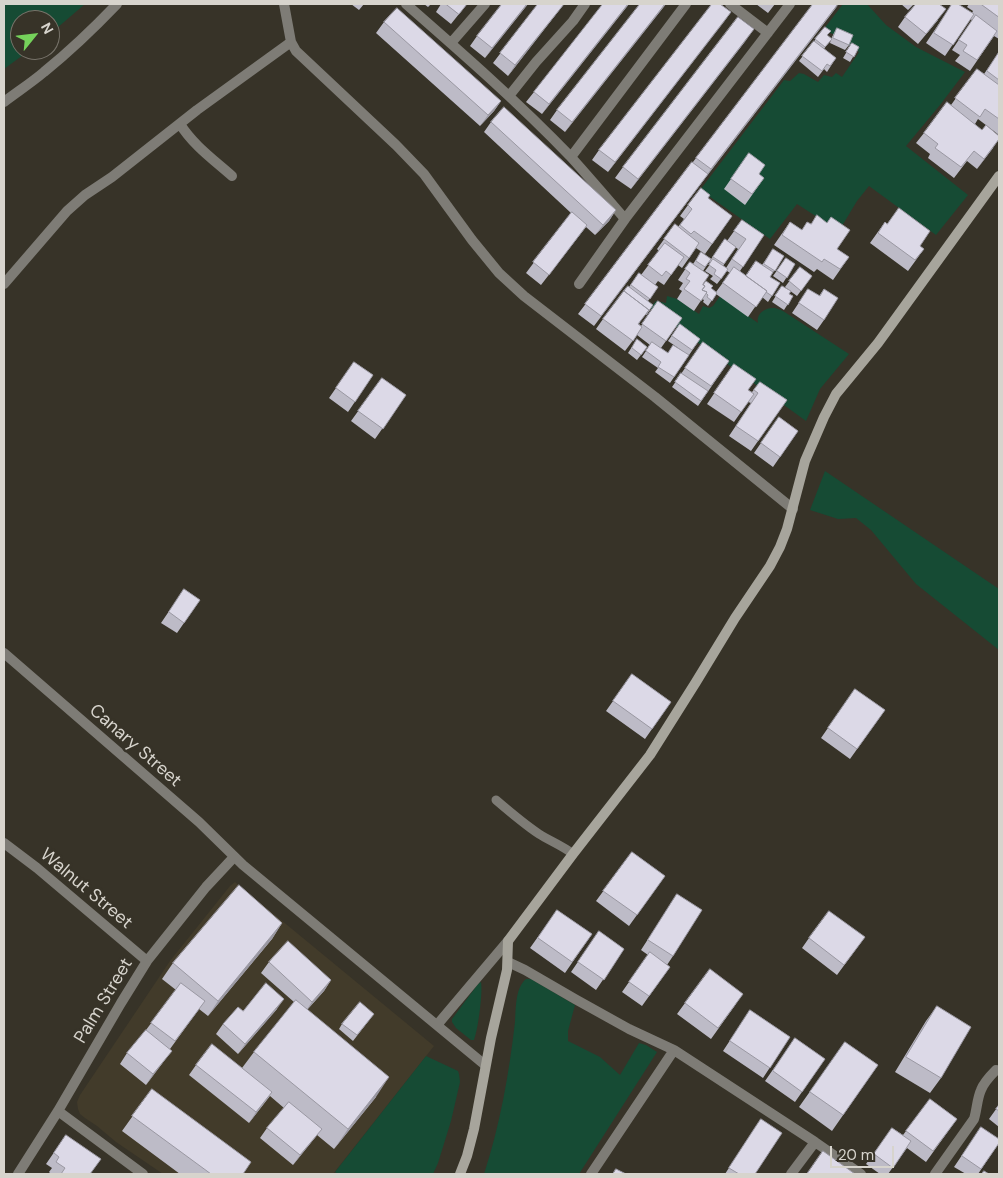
<!DOCTYPE html>
<style>
body{margin:0}
#map{position:relative;width:1003px;height:1178px;overflow:hidden;background:#373328;font-family:"DM Sans",sans-serif}
canvas{display:block}
.frame{position:absolute;inset:0;border:5px solid #d7d4cd;pointer-events:none}
.north{position:absolute;left:10px;top:10px;width:50px;height:50px;box-sizing:border-box;background:#373328;border:1px solid #77736a;border-radius:50%;rotate:61deg;font-size:14px;font-weight:700;line-height:20px;text-align:center;color:#d7d4cd}
.north::after{content:'';display:block;margin:auto;width:18px;height:22px;background:#75d25b;clip-path:polygon(50% 0,100% 100%,50% 72%,0 100%)}
.scale{position:absolute;left:830px;top:1146px;width:64px;height:22px;box-sizing:border-box;border:2px solid #d7d4cd;border-top:0;padding-left:6px;font-size:15px;line-height:18px;white-space:nowrap;color:#d7d4cd;-webkit-text-stroke:4px #373328;paint-order:stroke}
</style>
<div id="map">
<canvas width="1003" height="1178"></canvas>
<div class="frame"></div>
<div class="north">N</div>
<div class="scale">20 m</div>
</div>
<script>
const c = document.querySelector('canvas').getContext('2d');
c.lineJoin = 'round';
function fillPath(path, color) {
  c.fillStyle = color;
  c.fill(path, 'evenodd');
}
function strokePath(path, color, width, dash) {
  c.strokeStyle = color;
  c.lineWidth = width;
  c.lineCap = dash ? 'butt' : 'round';
  c.setLineDash(dash || []);
  c.stroke(path);
}
function label(font, color, halo, rows, align = 'center') {
  c.font = font + ' "DM Sans",sans-serif';
  c.lineWidth = 5;
  c.setLineDash([]);
  c.textBaseline = 'middle';
  c.strokeStyle = halo;
  c.fillStyle = color;
  for (const [text, x, y, turn = 0] of rows) {
    c.save();
    c.translate(x, y);
    c.rotate((+turn || 0) * Math.PI / 180);
    c.textAlign = isNaN(turn) ? turn : align;
    if (halo) c.strokeText(text, 0, 0);
    c.fillText(text, 0, 0);
    c.restore();
  }
}
const built = new Path2D(`
 M235 882 434 1046 333 1174H163L116 1142 97 1126 85 1118 80 1114 78 1109 77 1102 80 1095 170 961 230 886Z`);
const green = new Path2D(`
 M4 4H85L50 34V20H20V50H30L4 69Z
 M843 4H867L886 25 916 47 965 72 940 105 906 146 968 195 936 235 869 186 857 201 839 231 797 204 770 239 700 190 784 80 790 81 799 73 804 74 818 82 824 75 832 77 836 73 842 77 859 52C846 44 837 34 823 30Z
 M667 296 677 299 699 314 703 306 709 308 713 306 720 296 758 323C756 313 766 307 775 308 778 309 781 310 783 311L849 354 820 389 806 421 650 308 656 301 666 303Z
 M825 471 999 589V650L916 584 871 530 856 518 838 519 810 510Z
 M526 979H531L575 1005 568 1031V1041L600 1057 620 1075 639 1043 646 1045 657 1052 579 1174H484C500 1125 509 1074 515 1022 516 1009 515 988 526 979Z
 M481 982C483 992 478 1030 474 1040H471L456 1028 452 1022V1019L478 984Z
 M426 1056 458 1071 459 1074 460 1082 451 1121 438 1163 433 1174H338L335 1172Z`);
const lane = new Path2D(`
 M496 800C510 812 524 824 539 834 550 841 563 846 573 854`);
const street = new Path2D(`
 M284 4 291 42 296 51 396 145 424 174 472 240 499 273 524 296 655 397 793 509
 M406 4C462 53 518 102 570 156 589 177 607 198 625 219
 M730 4 768 33
 M451 43 485 4
 M509 96 536 62 573 21 585 4
 M4 102C17 92 31 83 44 72 70 51 94 28 117 4
 M180 124C193 145 214 160 232 176
 M571 157 686 4
 M4 284 67 211 85 195 112 177 197 110 291 42
 M579 284 625 219 790 4
 M4 653 199 822 243 865 485 1065
 M4 843 37 868 147 961
 M508 962 525 970 575 999 629 1029 674 1050 815 1142 861 1174
 M437 1025 508 941
 M58 1111 143 1174
 M18 1174 58 1111 121 1003 147 961 206 887 234 857
 M591 1174 674 1050
 M791 1174 815 1142
 M935 1174 974 1119C977 1109 977 1099 981 1090 984 1082 990 1076 996 1070`);
const secondary = new Path2D(`
 M460 1174 467 1156 474 1129 491 1038 507 970 508 941 573 854 650 755 696 682 735 618 770 566 780 547 787 529 805 461 824 417 836 394 878 343 999 176`);
const wall = new Path2D(`
 M351 4H364L359 10Z
 M424 4H431L428 7Z
 M441 4H467L451 24 436 12Z
 M528 4 485 58 470 46 477 36Z
 M538 4H564L508 76 493 63Z
 M603 4H629L542 114 526 102 534 92Z
 M666 4 565 132 550 120 557 110Z
 M756 4H775L768 13Z
 M839 4 706 177 594 326 578 314 696 158Z
 M901 4H914L908 10Z
 M952 4 972 13 973 11 967 7 969 4H999V39L994 36 970 71 955 61 960 55 952 50 972 20 970 19 945 56 926 43Z
 M731 12 608 172 592 160 599 150Z
 M905 17 938 20 918 44 898 27Z
 M384 22 501 101 494 111 480 126 376 33Z
 M825 27 827 36 831 39 834 33 837 28 849 45 845 50 830 43 831 39 824 49 836 58 827 72 824 69 818 77 799 61Z
 M747 39 631 189 615 178 623 167Z
 M852 43 859 47 850 62 843 58Z
 M999 52V83L998 84 999 85V135L978 119 975 124 993 148 977 169 967 161 954 178 928 158 930 154 916 143 924 133 951 105 977 69 984 74Z
 M491 122 616 210 609 221 595 235 586 227 541 285 526 273 571 213 484 132Z
 M749 153 759 174 764 178 745 205 724 189Z
 M708 199 732 216 705 254 696 248 682 268 678 265 664 285 658 281 655 285 658 287 648 301 639 324 641 326 658 301 682 318 661 348 668 353 684 352 668 341 680 324 700 339 670 383 655 372 658 368 642 357 650 345 637 335 625 351 596 329 603 319 629 287 639 273 641 275 659 251 657 249 675 224 678 227 684 219 680 216 688 205Z
 M742 220 764 235 740 271 746 276 762 265 773 249 784 256 770 277 780 283 768 302 762 297 748 317 716 294 708 306 703 302 704 300 702 299 694 311 677 299 682 291 679 289 683 283 678 280 690 262 693 264 701 252 711 259 703 271V284L711 288 716 292 730 273 727 271 717 284 710 279 713 276 705 271 711 263 709 262 725 239 727 241ZM735 247 738 249 726 268 723 266Z
 M790 222 802 230 837 249 849 257 833 280 817 269 814 272 774 245Z
 M885 222 924 249 908 271 870 243Z
 M786 258 795 264 783 283 773 276Z
 M800 267 812 276 797 296 785 287Z
 M782 286 789 294 793 296 784 310 772 302Z
 M808 289 819 296 824 289V320L817 330 792 313Z
 M637 339 647 347 637 360 628 353Z
 M703 342 729 361 698 406 672 387Z
 M354 362 373 375 348 412 329 398Z
 M734 364 748 390 752 392 760 382 787 400 751 451 729 436 751 403 748 402 734 422 707 404Z
 M382 378 406 395 375 439 351 421Z
 M779 417 798 431 773 467 754 453Z
 M184 589 200 600 177 633 161 623Z
 M632 674 671 702 645 739 606 711Z
 M855 689 885 710 850 759 821 738Z
 M632 852 665 876 629 926 596 901Z
 M677 894 673 956 667 965 670 967 642 1006 622 992 648 955 641 950Z
 M557 910 592 934 565 973 530 948Z
 M282 923 272 939 208 1016 199 1009 170 1049 164 1061 146 1085 120 1064 127 1053 146 1030 176 990 162 979 173 963Z
 M599 931 624 949 596 990 571 972Z
 M865 937 837 975 802 948 809 938Z
 M269 962 331 980 324 991 307 1010 376 1097 334 1149 317 1135 293 1165 260 1138 267 1128 284 1108 270 1096 249 1123 189 1075 196 1065 242 1068 254 1052 294 1002 261 973Z
 M685 1003 736 1004 711 1039 677 1014Z
 M937 1006 941 1078 930 1093 895 1072 926 1021Z
 M277 1009 238 1054 216 1034 223 1024 243 1011Z
 M750 1010 790 1037 763 1078 723 1051Z
 M370 1019 353 1041 339 1029 342 1024Z
 M795 1038 825 1059 795 1102 765 1081Z
 M845 1042 878 1065 832 1131 799 1107Z
 M152 1089 243 1174H180L122 1131Z
 M930 1099 957 1119 926 1162 907 1148 888 1174H880L866 1164 892 1128 903 1135Z
 M999 1105V1127L989 1119Z
 M761 1119 755 1174H725L754 1129Z
 M981 1127 999 1143 978 1174H966L954 1167Z
 M66 1135 90 1174H51L49 1172 52 1168 46 1164Z`);
const shadedWall = new Path2D(`
 M527 4H528L485 58 492 48Z
 M564 4 508 76 515 65Z
 M628 4H629L542 114 549 104Z
 M665 4H666L565 132 572 122Z
 M839 4 706 177 594 326 711 169Z
 M731 12 724 22 608 172 615 162Z
 M754 29 747 39 631 189 638 179Z
 M501 101 494 111 480 126 488 115Z
 M999 139 993 148 977 169 984 159Z
 M616 210 609 221 595 235 603 225Z
 M282 923 272 939 208 1016 218 1001Z
 M331 980 324 991 305 1012 312 1002Z
 M284 999 277 1009 238 1054 245 1044Z
 M172 1051 164 1061 146 1085 153 1074Z
 M389 1077 376 1097 334 1149 348 1129Z
 M272 1092 265 1102 249 1123 256 1112Z
 M322 1129 314 1139 293 1165 300 1155Z`);
const building = new Path2D(`
 M446 4H467L459 14Z
 M502 4H527L492 48 477 36Z
 M538 4H564L515 65 500 53Z
 M603 4H628L549 104 534 92Z
 M640 4H665L572 122 557 110Z
 M712 4H720L731 12 615 162 599 150Z
 M813 4H838L711 169 696 158Z
 M916 4H939L946 9 926 34 905 17Z
 M952 4H958L974 14 953 45 934 33Z
 M981 4H999V17Z
 M397 8 501 101 488 115 384 22Z
 M976 15 997 31 977 60 963 51 967 45 959 40Z
 M738 17 754 29 638 179 623 167Z
 M825 27 831 31 827 35 832 39 825 47 815 39Z
 M837 28 853 35 849 45 833 38Z
 M814 41 836 58 830 66 827 64 822 71 802 56Z
 M852 43 859 47 854 57 846 52Z
 M999 52V80L987 71Z
 M977 69 999 85V119L985 109 980 117 955 98Z
 M947 102 982 130 986 125 999 136V139L984 159 974 151 961 167 935 148 938 144 924 133Z
 M504 107 616 210 603 225 491 122Z
 M749 153 765 165 759 174 764 178 752 194 731 179Z
 M692 162 708 174 601 316 585 304Z
 M701 188 710 195 708 198 732 216 712 244 694 231 691 234 680 225 692 209 688 205Z
 M899 208 930 231 920 246 924 249 915 260 878 233 885 222 887 224Z
 M572 212 587 225 549 275 533 262Z
 M817 215 827 223 831 217 850 230 837 249 849 257 840 269 824 259 822 262 782 235 790 222 802 230 807 222 811 224Z
 M742 220 764 235 743 267 732 259 746 239 734 231Z
 M675 224 699 243 689 258 664 239Z
 M725 239 736 247 724 264 713 257Z
 M665 243 684 257 671 275 666 271 662 276 648 265Z
 M773 249 784 256 775 271 764 264Z
 M701 252 711 259 705 267 696 261Z
 M786 258 795 264 787 278 777 271Z
 M713 259 728 269 721 279 714 274 716 270 709 265Z
 M756 261 773 272 770 277 780 283 772 296 766 292 767 291 746 276Z
 M690 262 709 275 703 284 705 286 702 290 707 292 701 301 684 289 690 281 686 279 690 273 685 269Z
 M734 267 767 291 756 307 723 283Z
 M800 267 812 276 801 291 789 281Z
 M639 273 658 287 650 299 631 285Z
 M706 281 713 286 711 288 717 293 712 301 707 297 708 295 706 293 707 292 702 290 705 286 703 285Z
 M628 286 653 305 646 315 649 310 624 291Z
 M782 286 791 291 789 294 793 296 788 305 775 296Z
 M808 289 820 296 824 289 838 298 824 320 799 303Z
 M624 291 649 310 638 324 642 327 633 341 603 319Z
 M658 301 682 318 666 341 642 324Z
 M680 324 700 339 692 350 672 336Z
 M637 339 647 347 641 355 632 348Z
 M652 342 668 353 673 345 689 355 674 377 658 367 661 362 646 351Z
 M703 342 729 361 711 386 685 368Z
 M354 362 373 375 355 402 336 388Z
 M734 364 756 379 748 390 754 394 741 412 714 393Z
 M681 373 708 391 701 401 675 382Z
 M382 378 406 395 383 429 358 411Z
 M760 382 787 400 758 441 736 426 758 393 754 390Z
 M779 417 798 431 780 457 761 443Z
 M184 589 200 600 184 623 169 612Z
 M632 674 671 702 652 729 613 701Z
 M855 689 885 710 857 749 828 728Z
 M632 852 665 876 637 915 603 891Z
 M239 885 282 923 218 1001 173 963Z
 M677 894 702 910 673 956 648 940Z
 M557 910 592 934 572 962 538 938Z
 M829 911 865 937 844 965 809 938Z
 M599 931 624 949 604 980 578 962Z
 M288 941 331 980 312 1002 269 962Z
 M650 952 670 967 649 996 629 982Z
 M710 969 743 994 718 1028 685 1003Z
 M181 983 205 1001 175 1041 151 1023Z
 M266 983 284 999 245 1044 223 1024 238 1007 243 1011Z
 M296 1000 389 1077 348 1129 254 1052Z
 M360 1002 374 1014 357 1035 342 1024Z
 M937 1006 971 1027 941 1078 906 1057Z
 M750 1010 790 1037 770 1068 730 1041Z
 M146 1030 172 1051 153 1074 127 1053Z
 M795 1038 825 1059 802 1092 773 1071Z
 M845 1042 878 1065 843 1115 810 1092Z
 M212 1044 272 1092 256 1112 196 1065Z
 M152 1089 251 1162 243 1174H211L132 1116Z
 M930 1099 957 1119 933 1151 906 1131Z
 M289 1102 322 1129 300 1155 267 1128Z
 M999 1105V1111L996 1109Z
 M761 1119 782 1133 755 1174H739L729 1168Z
 M981 1127 999 1139V1143L981 1169 962 1156Z
 M892 1128 911 1141 893 1168 874 1154Z
 M66 1135 101 1159 90 1174H61L65 1168 56 1162 59 1157 54 1153Z
 M823 1151 855 1174H807Z
 M616 1169 626 1174H613Z
 M984 1171 989 1174H982Z`);
const streetNames = [
 ["Canary Street",135,746,41],
 ["Walnut Street",86,889,40],
 ["Palm Street",104,1001,-59]
];
fillPath(built, '#423b2a');
fillPath(green, '#164b34');
strokePath(lane, '#7e7c76', 9);
strokePath(street, '#7e7c76', 10);
strokePath(secondary, '#a7a59c', 10);
fillPath(wall, '#bdbbc7');
fillPath(shadedWall, '#9a98a2');
fillPath(building, '#dcd9e7');
strokePath(building, '#9a98a2', 1);
label('18px', '#d7d4cd', '#373328', streetNames);
</script>
